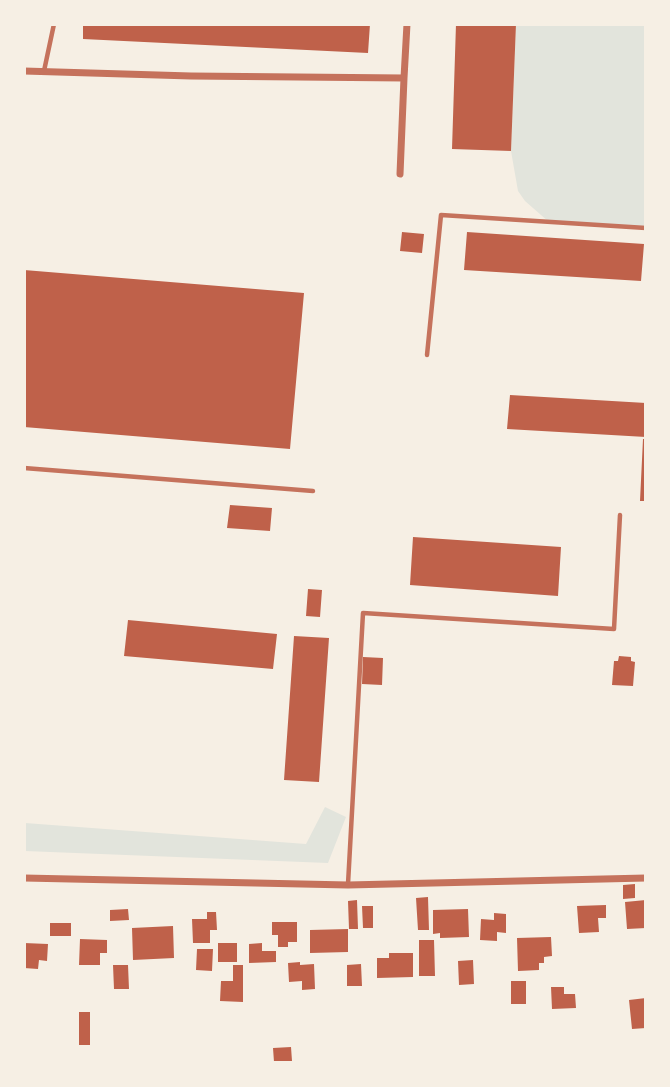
<!DOCTYPE html>
<style>
body{margin:0}
#map{position:relative;width:670px;height:1087px;overflow:hidden;background:#f6efe4;font-family:"DejaVu Sans",sans-serif}
canvas{display:block}
.frame{position:absolute;inset:0;border:26px solid #f6efe4;pointer-events:none}
</style>
<div id="map">
<canvas width="670" height="1087"></canvas>
<div class="frame"></div>
</div>
<script>
const c = document.querySelector('canvas').getContext('2d');
c.lineJoin = 'round';
function fillPath(path, color) {
  c.fillStyle = color;
  c.fill(path, 'evenodd');
}
function strokePath(path, color, width, dash) {
  c.strokeStyle = color;
  c.lineWidth = width;
  c.lineCap = dash ? 'butt' : 'round';
  c.setLineDash(dash || []);
  c.stroke(path);
}
const green = new Path2D(`
 M516 25H645V228L549 222 525 201 518 191 511 151Z
 M325 807 346 817 328 863 25 851V823L306 844Z`);
const building = new Path2D(`
 M83 24H370L368 53 83 39Z
 M456 24H516L511 151 452 149Z
 M402 232 424 234 422 253 400 251Z
 M467 232 644 244 641 281 464 270Z
 M24 270 304 293 290 449 24 427Z
 M510 395 646 403V437L507 429Z
 M643 439H646V501H640Z
 M230 505 272 508 270 531 227 528Z
 M413 537 561 547 558 596 410 585Z
 M308 589 322 590 320 617 306 616Z
 M128 620 277 634 273 669 124 656Z
 M294 636 329 638 319 782 284 780Z
 M619 656 631 657V661L635 662 633 686 612 685 614 661H618Z
 M363 657 383 658 382 685 362 684Z
 M635 884V898L623 899V885Z
 M428 897 429 930H418L416 898Z
 M357 900 358 929H349L348 901Z
 M646 900V928L627 929 625 902Z
 M606 905V918H598L599 932 579 933 577 906Z
 M362 906H373V928H363Z
 M128 909 129 920 110 921V910Z
 M468 909 469 937 440 938V933L433 934V910Z
 M207 912H216L217 930H210V943H193L192 919H207Z
 M494 913 506 914V933L497 932V941L480 940 481 919 494 920Z
 M272 922H297V942H288V947H278V935H272Z
 M50 923H71V936H50Z
 M173 926 174 958 133 960 132 928Z
 M348 929V952L310 953V930Z
 M551 937 552 956 544 957V963H539V970L518 971 517 938Z
 M80 939 107 940V953H100V965H79Z
 M419 940H434L435 976H419Z
 M24 943 48 944 47 961 39 960 38 969 24 968Z
 M218 943H237V962H218Z
 M262 943V951H276V962L249 963V944Z
 M197 949H213L212 971 196 970Z
 M389 953H413V977L377 978V958H389Z
 M473 960 474 984 459 985 458 961Z
 M300 962V965L314 964 315 989 302 990V981L289 982 288 963Z
 M361 964 362 986H347V965Z
 M113 965H128L129 989H114Z
 M233 965H243V1002L220 1001 221 981H233Z
 M511 981H526V1004H511Z
 M551 987H564V994H575L576 1008 552 1009Z
 M646 998V1028L632 1029 629 1000Z
 M79 1012H90V1045H79Z
 M291 1047 292 1061 274 1062 273 1048Z`);
const service = new Path2D(`
 M44 71 54 24
 M427 355 441 215 646 228
 M24 468 313 491
 M348 884 363 613 614 629 620 515`);
const minor = new Path2D(`
 M24 71 191 76 404 78 407 24
 M400 174 404 78
 M24 878 348 885 646 878`);
fillPath(green, '#e2e4dc');
fillPath(building, '#bf614a');
strokePath(service, '#c5725c', 4.5);
strokePath(minor, '#c5725c', 7);
</script>
